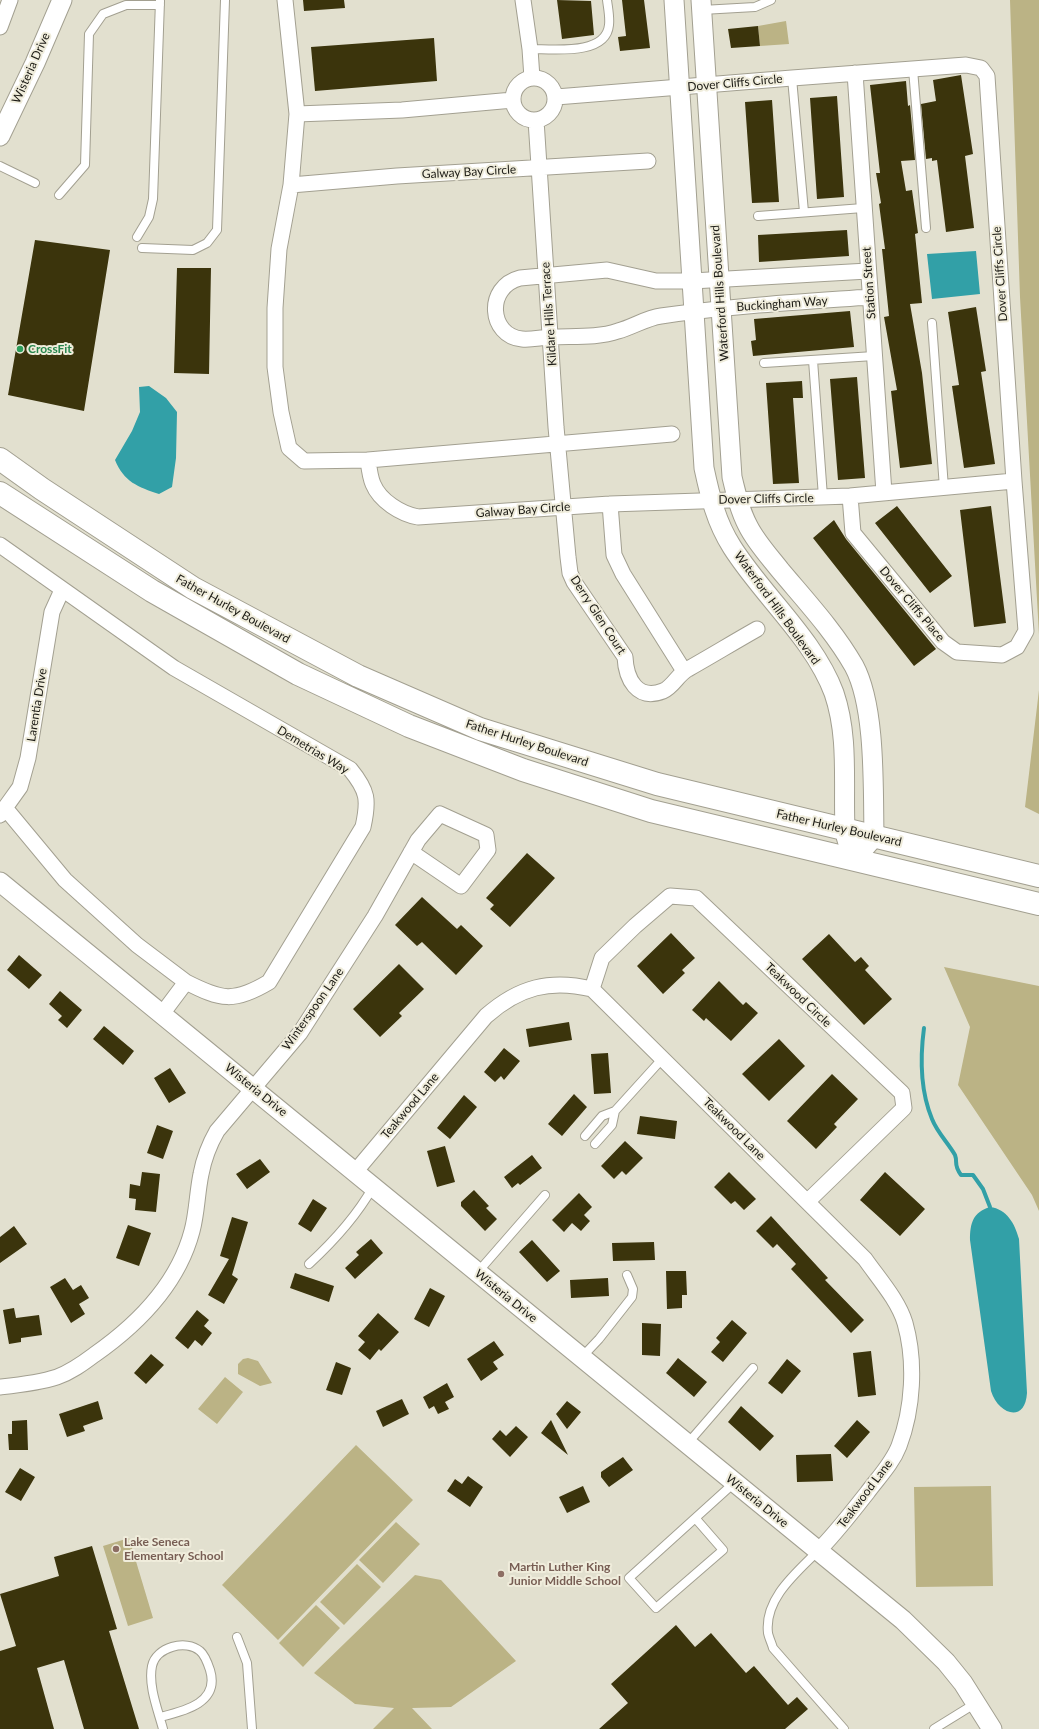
<!DOCTYPE html>
<style>
body{margin:0}
canvas{display:block;background:#e2e0cf}
</style>
<canvas width="1039" height="1729"></canvas>
<script>
const c = document.querySelector('canvas').getContext('2d');
c.lineJoin = 'round';
function fillPath(path, color) {
  c.fillStyle = color;
  c.fill(path, 'evenodd');
}
function strokePath(path, color, width, dash) {
  c.strokeStyle = color;
  c.lineWidth = width;
  c.lineCap = dash ? 'butt' : 'round';
  c.setLineDash(dash || []);
  c.stroke(path);
}
function label(font, color, halo, rows, align = 'center') {
  c.font = font + ' Lato,sans-serif';
  c.lineWidth = 4;
  c.setLineDash([]);
  c.textBaseline = 'middle';
  c.strokeStyle = halo;
  c.fillStyle = color;
  for (const [text, x, y, turn = 0] of rows) {
    c.save();
    c.translate(x, y);
    c.rotate((+turn || 0) * Math.PI / 180);
    c.textAlign = isNaN(turn) ? turn : align;
    if (halo) c.strokeText(text, 0, 0);
    c.fillText(text, 0, 0);
    c.restore();
  }
}
const green = new Path2D(`
 M1010 0H1039V635L1020 297Z
 M786 21 789 44 760 46 758 26Z
 M1039 690V814L1025 807Z
 M944 967 1039 986V1211L1032 1195 958 1085 970 1027Z
 M248 1358 258 1361 272 1383 260 1386 238 1374V1364L243 1359Z
 M225 1377 243 1392 217 1424 198 1409Z
 M356 1445 413 1500 278 1640 222 1585Z
 M991 1486 993 1586 916 1587 914 1487Z
 M396 1522 420 1544 383 1583 359 1560Z
 M129 1538 153 1618 128 1626 103 1546Z
 M357 1564 381 1587 344 1625 320 1602Z
 M415 1575 441 1580 516 1661 451 1707 412 1708 432 1729H373L394 1708 355 1704 314 1673Z
 M316 1605 340 1628 303 1667 279 1643Z`);
const water = new Path2D(`
 M976 251 980 294 932 299 927 254Z
 M149 386 166 398 177 412 176 458 172 487 159 494C138 487 124 482 115 460L132 431 140 412 139 387Z
 M990 1207C1007 1209 1015 1224 1019 1239L1027 1393C1025 1424 998 1414 991 1391L970 1240C970 1223 973 1212 990 1207Z`);
const stream = new Path2D(`
 M924 1028C920 1058 920 1090 932 1119 937 1132 948 1143 955 1155 958 1163 953 1164 961 1175H973L983 1189 990 1207`);
const building = new Path2D(`
 M303 0H344L345 8 304 11Z
 M557 0 591 1 594 35 562 39Z
 M622 0H644L650 48 620 51 618 37 626 36Z
 M758 26 760 46 731 48 728 29Z
 M434 38 437 81 315 91 311 47Z
 M961 75 973 154 965 156 974 228 946 232 937 160 932 161V158L926 159 921 104 936 101 933 80Z
 M906 81 908 106 910 105 915 160 901 161 906 191 912 190 918 233 915 234 922 303 910 304 922 373 932 464 900 468 891 391 897 390 884 317 889 316 882 249H885L879 204 881 203 876 173H880L870 85Z
 M837 96 844 197 817 199 810 98Z
 M772 100 779 202 752 203 745 102Z
 M847 230 849 256 759 262 758 235Z
 M35 240 110 250 84 411 8 395Z
 M177 268H211L209 374 174 373Z
 M976 307 986 371 981 372 995 464 964 468 952 386 959 385 948 312Z
 M850 311 854 347 753 356 751 341 756 340 754 319Z
 M857 377 865 478 838 480 830 379Z
 M802 381 803 398H793L799 483 773 484 766 383Z
 M897 506 952 576 930 593 875 523Z
 M991 506 1006 623 974 627 960 510Z
 M834 520 846 539 936 649 914 666 813 538Z
 M527 853 555 878 510 927 490 909 494 905 486 898Z
 M422 897 457 929 461 925 483 946 456 975 422 942 417 946 395 925Z
 M671 933 695 958 682 970 685 973 663 994 637 966Z
 M829 934 855 962 861 957 869 966 865 970 892 999 864 1025 802 959Z
 M19 955 42 975 29 989 7 970Z
 M399 964 424 989 399 1013 402 1016 380 1037 353 1009Z
 M719 981 743 1005 746 1002 758 1013 731 1041 706 1018 704 1021 692 1010Z
 M60 991 82 1010 67 1028 58 1020 62 1016 49 1004Z
 M569 1022 572 1040 529 1047 526 1029Z
 M104 1026 134 1051 123 1065 93 1039Z
 M779 1039 805 1066 769 1101 742 1074Z
 M504 1048 520 1061 504 1080 501 1076 495 1082 484 1072Z
 M608 1053 611 1093 594 1094 591 1054Z
 M170 1068 186 1093 169 1103 154 1078Z
 M832 1074 858 1099 834 1124 837 1127 816 1149 787 1121Z
 M574 1094 587 1107 562 1136 548 1124Z
 M464 1095 477 1107 450 1139 437 1128Z
 M640 1116 677 1121 675 1139 637 1134Z
 M157 1125 173 1131 163 1159 147 1153Z
 M625 1141 643 1158 626 1175 622 1171 614 1179 601 1166Z
 M445 1146 455 1182 437 1187 427 1151Z
 M532 1155 542 1168 520 1185 518 1183 512 1188 504 1177Z
 M260 1159 270 1172 247 1189 236 1174Z
 M142 1172 160 1174 156 1212 135 1210 136 1199 129 1198 130 1184 140 1186Z
 M729 1172 756 1199 744 1210 735 1201 731 1204 714 1187Z
 M885 1172 925 1209 900 1236 860 1200Z
 M474 1190 489 1206 486 1208 497 1219 485 1231 461 1206V1202Z
 M579 1193 592 1207 584 1215 590 1221 581 1231 572 1223 564 1232 552 1220Z
 M313 1199 327 1208 311 1232 298 1224Z
 M771 1216 828 1278 825 1280 864 1320 851 1333 791 1269 796 1264 777 1244 773 1248 756 1231Z
 M232 1217 248 1222 232 1275 238 1279 224 1304 208 1295 229 1259 220 1256Z
 M128 1225 151 1233 139 1266 116 1258Z
 M14 1226 27 1244 0 1263V1237Z
 M371 1239 383 1253 355 1279 345 1268 359 1255 356 1252Z
 M532 1240 560 1271 547 1282 519 1252Z
 M654 1242 655 1260 613 1261 612 1243Z
 M666 1271H686L687 1295H682V1308L667 1309Z
 M295 1273 334 1286 329 1302 290 1288Z
 M65 1278 73 1290 81 1285 89 1298 79 1304 85 1314 71 1323 50 1287Z
 M608 1278 609 1296 571 1298 570 1280Z
 M430 1288 445 1296 429 1327 414 1319Z
 M14 1308 16 1318 39 1315 42 1335 21 1338V1342L9 1344 3 1310Z
 M197 1310 209 1320 204 1326 212 1333 202 1346 195 1340 188 1349 175 1338Z
 M378 1313 399 1332 381 1351 379 1349 370 1360 358 1350 365 1342 358 1336Z
 M732 1320 747 1333 723 1362 711 1352 720 1342 716 1338Z
 M642 1323 661 1324 660 1356 642 1355Z
 M494 1341 504 1355 493 1362 498 1369 481 1381 467 1359Z
 M871 1351 876 1395 858 1397 853 1353Z
 M151 1354 164 1365 146 1384 134 1373Z
 M678 1358 707 1382 694 1397 666 1373Z
 M787 1359 801 1371 782 1394 768 1383Z
 M336 1362 351 1368 342 1395 326 1390Z
 M447 1383 454 1397 445 1402 449 1409 438 1414 434 1406 429 1409 423 1397Z
 M402 1399 409 1414 383 1427 376 1411Z
 M98 1401 103 1419 83 1426 85 1431 67 1437 59 1414Z
 M567 1401 581 1412 567 1429 556 1414Z
 M741 1406 774 1436 760 1451 728 1422Z
 M27 1420 28 1450H9L8 1434H12V1421Z
 M551 1420 568 1455 541 1433Z
 M857 1420 870 1432 847 1458 834 1446Z
 M516 1426 528 1437 510 1457 492 1439 500 1430 506 1436Z
 M831 1454 833 1481 797 1482 796 1455Z
 M623 1457 633 1470 609 1487 601 1477V1472Z
 M20 1468 35 1477 21 1501 5 1492Z
 M468 1476 483 1487 470 1507 447 1491 455 1479 462 1484Z
 M583 1486 590 1502 567 1513 559 1497Z
 M92 1546 117 1629 109 1631 139 1729H84L64 1660 37 1668 54 1729H0V1651L16 1646 0 1594 59 1576 54 1557Z
 M676 1625 695 1647 711 1633 746 1673 754 1666 788 1705 797 1697 808 1709 785 1729H599L628 1703 611 1684Z`);
const service = new Path2D(`
 M702 10 755 7 771 0
 M530 49C553 49 606 56 609 25 610 17 608 8 607 0
 M913 69 926 228
 M792 78 804 212
 M0 166 35 183
 M59 195 85 165 89 34 103 14 126 5H160
 M758 216 863 208
 M137 237 149 217 153 199 160 1
 M142 248 193 250 207 243 217 230 225 0
 M932 323 944 488
 M813 360 823 497
 M764 363 874 356
 M585 1136 602 1116 615 1111
 M595 1144 612 1125 615 1111 663 1058
 M309 1264C334 1241 356 1217 373 1187
 M477 1273 545 1195
 M582 1357 599 1339 632 1297 633 1289 627 1275
 M688 1443 753 1368
 M696 1519 723 1550 656 1608 629 1578 734 1483
 M818 1551C796 1573 764 1599 768 1633 769 1638 772 1644 773 1648L844 1729
 M237 1637 247 1663 252 1729
 M160 1717C184 1711 220 1703 210 1670 208 1664 205 1655 200 1651 186 1639 156 1647 152 1666 148 1686 158 1710 163 1729
 M934 1729 976 1703`);
const minor = new Path2D(`
 M285 0 297 114 291 185 279 249 275 308V367L281 412 289 448 304 461 368 460 672 434
 M523 0 530 49 532 78
 M0 27 10 0
 M855 73 884 493
 M513 99a21 21 0 1 1 42 0a21 21 0 1 1-42 0Z
 M297 114 402 110 513 100
 M536 120 556 427 568 557 570 573 574 582 625 657C626 679 637 701 663 691 673 687 678 674 688 669 711 656 734 642 757 629
 M291 185 397 176 648 161
 M868 271 692 281H656L607 270 520 278C485 287 489 336 522 339 532 340 542 337 552 337 574 336 598 338 618 331 633 327 646 318 661 316 730 306 800 302 870 297
 M368 460C369 468 370 477 373 484 380 501 401 514 418 517L610 504 850 496 1014 481 987 76 981 68 966 65 792 78 556 97
 M850 496 853 533 943 642 957 652 1002 655 1017 647 1026 631 1014 481
 M610 504 614 555 623 574 684 671
 M0 545 174 668 350 769C368 791 369 800 363 827L269 982C234 1003 221 1000 186 982L162 1014
 M6 809 65 880 137 945 186 982
 M0 815 20 787 28 758 52 612 62 590
 M592 989 602 958 635 926 670 896 696 898 902 1093 904 1108 808 1201
 M355 1172 486 1016C519 987 550 979 592 989L865 1259C879 1279 898 1300 905 1323 916 1362 913 1409 899 1446 892 1464 878 1478 867 1493 851 1513 836 1533 818 1551
 M0 1387C19 1385 39 1383 57 1377 71 1372 82 1364 94 1355 137 1325 178 1284 192 1231 197 1213 197 1193 201 1174 204 1158 209 1145 217 1131L300 1033 375 916 418 840 440 814 486 835 488 850 461 886 411 852`);
const tertiary = new Path2D(`
 M674 0 704 468C710 496 716 522 732 547 763 596 814 639 834 693 849 737 843 783 845 829 845 839 851 851 854 860
 M701 0 732 477C736 494 740 511 748 526 756 542 769 556 780 570 806 601 834 631 854 666 876 707 873 789 874 837L854 860
 M0 136 35 63 62 0
 M0 882 903 1620 946 1662 963 1683 992 1729`);
const secondary = new Path2D(`
 M0 459 42 489 193 588 358 676 480 729 657 784 1039 876
 M0 493 152 591 298 674 409 726 523 770 651 811 1039 904`);
const markers = [
 [20,349,4,"#2e9e5b"],
 [116,1549,4,"#8d6e63"],
 [501,1574,4,"#8d6e63"]
];
const streetNames = [
 ["Wisteria Drive",31,68,-66],
 ["Dover Cliffs Circle",735,83,-5],
 ["Galway Bay Circle",469,172,-3],
 ["Dover Cliffs Circle",1000,274,-94],
 ["Station Street",869,283,-94],
 ["Waterford Hills Boulevard",720,293,-94],
 ["Buckingham Way",782,304,-4],
 ["Kildare Hills Terrace",549,314,-94],
 ["Dover Cliffs Circle",766,499,-1],
 ["Galway Bay Circle",523,510,-4],
 ["Dover Cliffs Place",912,604,50],
 ["Waterford Hills Boulevard",777,608,54],
 ["Father Hurley Boulevard",233,609,29],
 ["Derry Glen Court",598,615,57],
 ["Larentia Drive",37,705,-81],
 ["Father Hurley Boulevard",527,743,18],
 ["Demetrias Way",313,750,31],
 ["Father Hurley Boulevard",839,828,13],
 ["Teakwood Circle",798,995,44],
 ["Winterspoon Lane",313,1009,-55],
 ["Wisteria Drive",256,1090,39],
 ["Teakwood Lane",410,1106,-50],
 ["Teakwood Lane",734,1129,45],
 ["Wisteria Drive",506,1296,39],
 ["Teakwood Lane",865,1494,-53],
 ["Wisteria Drive",757,1501,39]
];
const leisureNames = [
 ["CrossFit",28,349]
];
const educationNames = [
 ["Lake Seneca",124,1542],
 ["Elementary School",124,1556],
 ["Martin Luther King",509,1567],
 ["Junior Middle School",509,1581]
];
fillPath(green, '#bbb385');
fillPath(water, '#32a0a7');
strokePath(stream, '#32a0a7', 4);
fillPath(building, '#3b340c');
strokePath(service, '#a3a091', 10);
strokePath(minor, '#a3a091', 17);
strokePath(tertiary, '#a3a091', 21);
strokePath(secondary, '#a3a091', 24);
strokePath(service, '#fff', 8);
strokePath(minor, '#fff', 15);
strokePath(tertiary, '#fff', 19);
strokePath(secondary, '#fff', 22);
for (const [x, y, r, color] of markers) {
  const dot = new Path2D();
  dot.arc(x, y, r, 0, 2 * Math.PI);
  c.fillStyle = color;
  c.fill(dot);
  strokePath(dot, '#f0eddc', 1.5);
}
label('12px', '#1c1b15', '#f0eddc', streetNames);
label('bold 12px', '#27864d', '#f0eddc', leisureNames, 'left');
label('bold 12px', '#785e54', '#f0eddc', educationNames, 'left');
</script>
